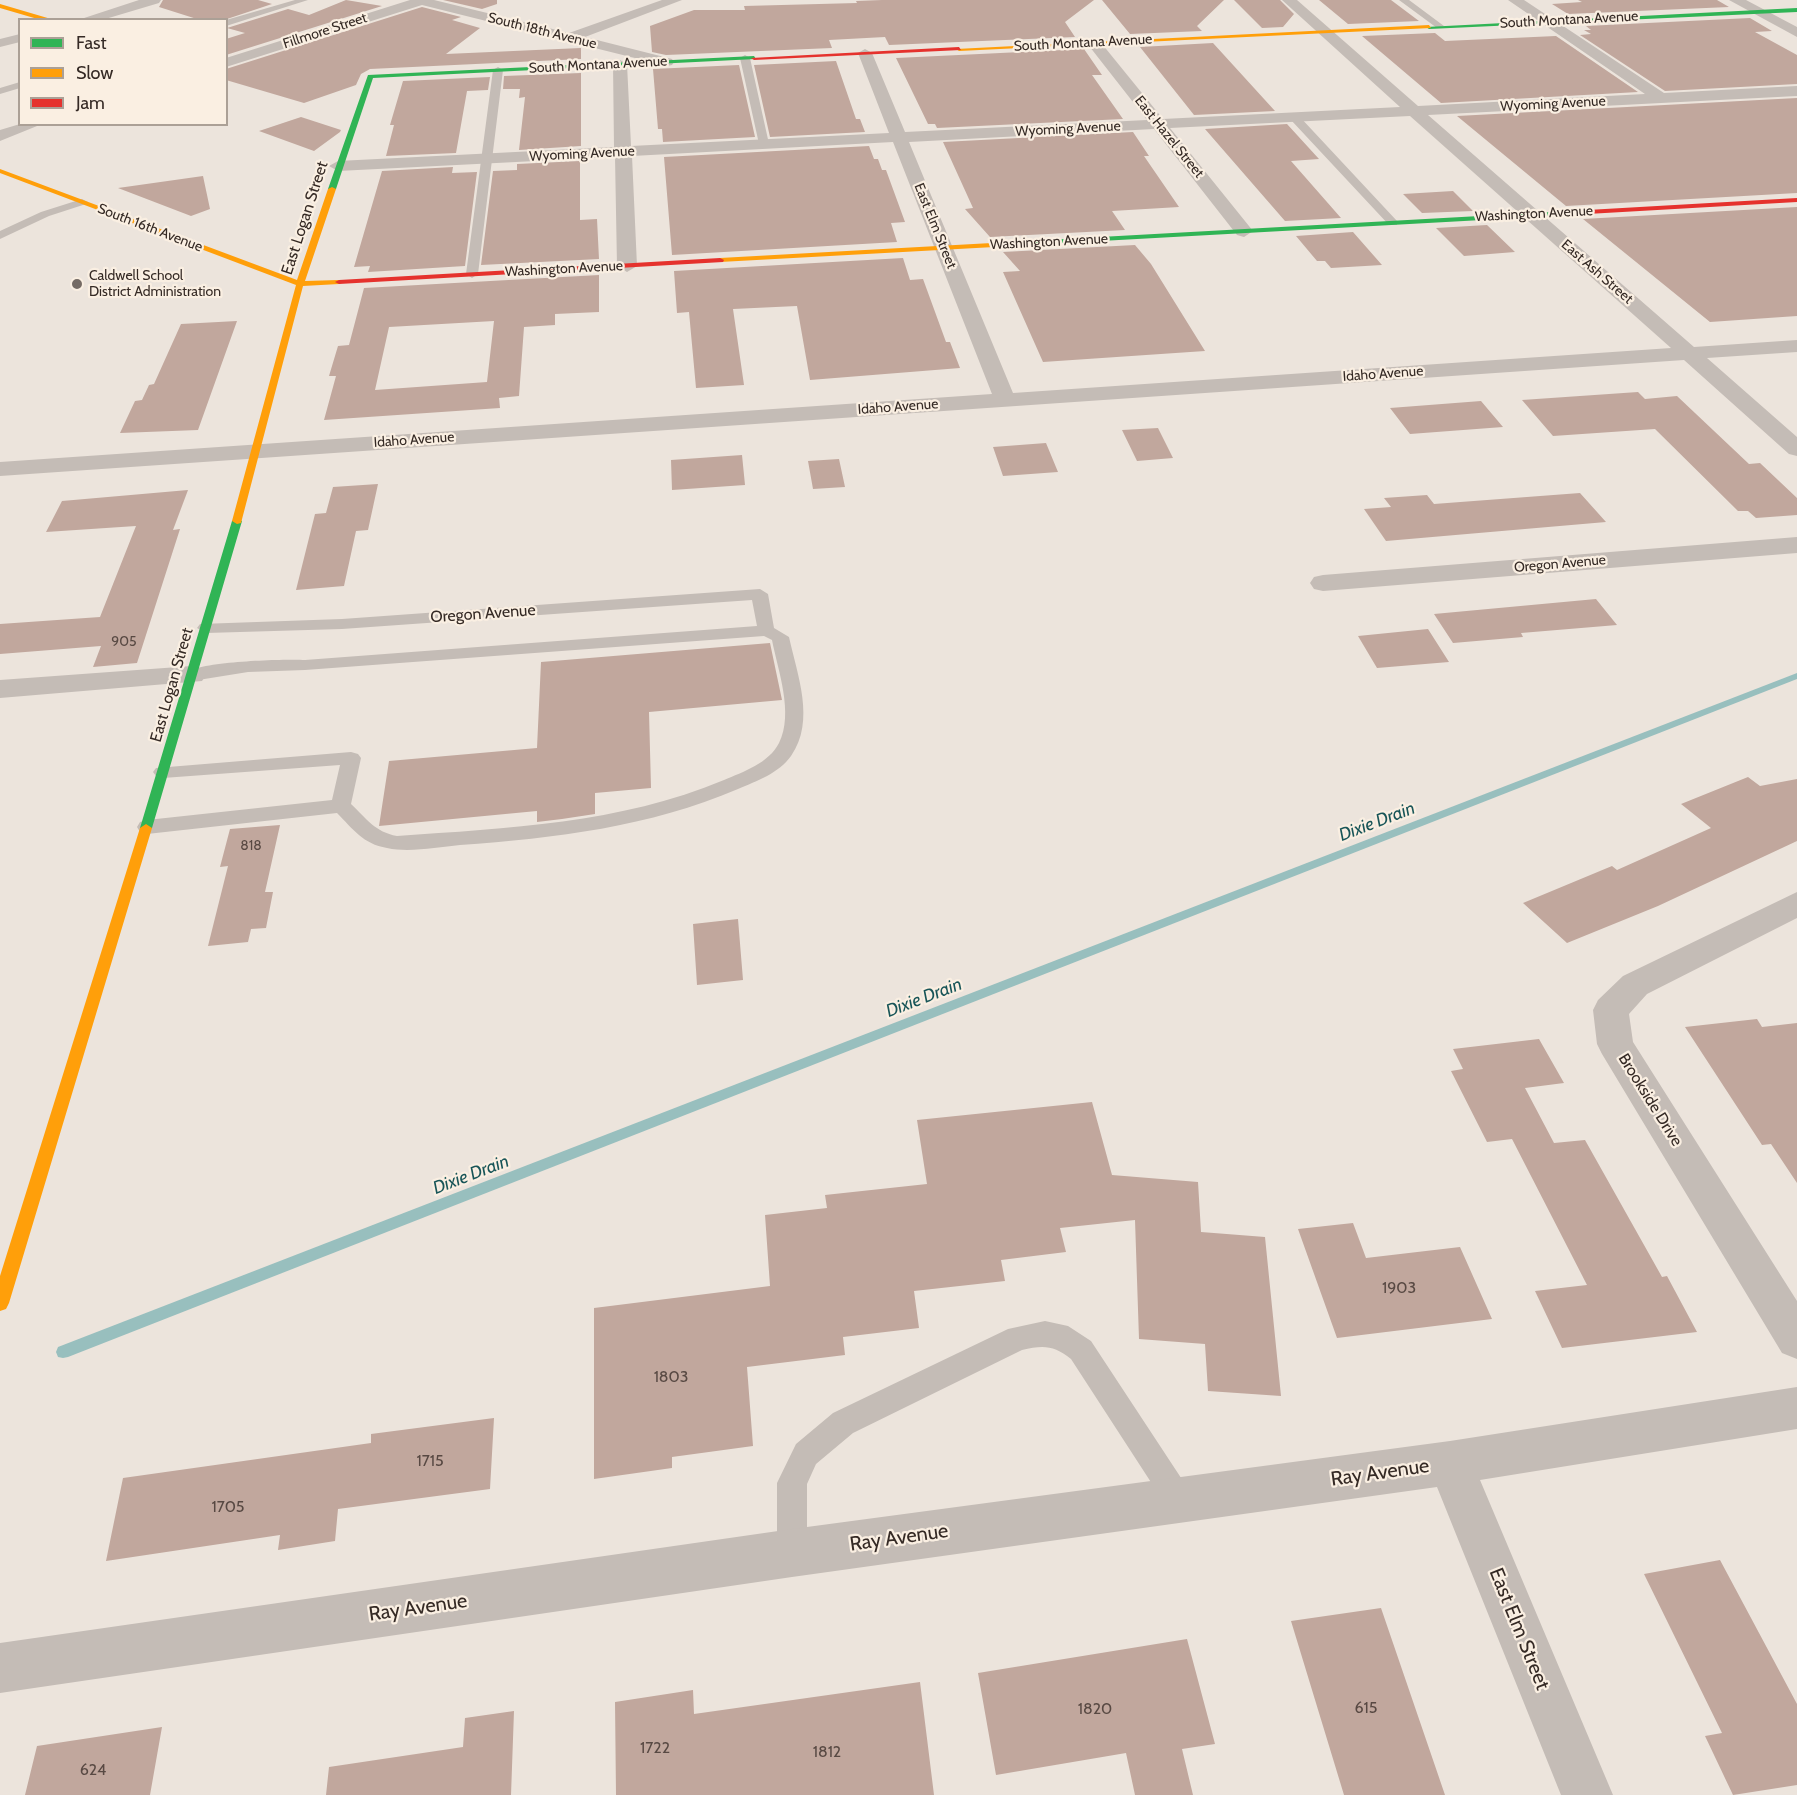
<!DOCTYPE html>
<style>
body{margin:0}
#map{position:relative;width:1797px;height:1795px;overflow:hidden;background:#ece4dc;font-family:Cabin,sans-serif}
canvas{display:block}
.legend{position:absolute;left:18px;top:18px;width:210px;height:108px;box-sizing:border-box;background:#faefe2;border:2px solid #aba096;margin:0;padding:8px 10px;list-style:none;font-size:18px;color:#352a25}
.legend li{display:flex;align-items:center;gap:12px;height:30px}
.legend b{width:30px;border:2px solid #aba096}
</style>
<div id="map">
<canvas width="1797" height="1795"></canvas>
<ul class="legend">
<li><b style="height:8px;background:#30b455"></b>Fast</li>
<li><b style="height:8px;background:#ff9f0a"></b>Slow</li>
<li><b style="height:8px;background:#e5322d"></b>Jam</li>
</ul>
</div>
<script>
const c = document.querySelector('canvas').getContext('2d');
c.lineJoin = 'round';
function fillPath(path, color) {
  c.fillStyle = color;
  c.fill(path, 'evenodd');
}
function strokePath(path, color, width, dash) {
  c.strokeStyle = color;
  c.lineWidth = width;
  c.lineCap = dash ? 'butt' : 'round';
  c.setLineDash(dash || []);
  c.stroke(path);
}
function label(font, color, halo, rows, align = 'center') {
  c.font = font + ' Cabin,sans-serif';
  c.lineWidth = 4.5;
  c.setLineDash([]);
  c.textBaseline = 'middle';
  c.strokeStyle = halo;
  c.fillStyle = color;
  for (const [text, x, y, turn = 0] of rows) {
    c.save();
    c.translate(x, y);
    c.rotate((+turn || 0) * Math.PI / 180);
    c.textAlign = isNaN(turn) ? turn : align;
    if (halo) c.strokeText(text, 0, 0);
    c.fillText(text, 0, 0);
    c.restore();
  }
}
const stream = new Path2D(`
 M1797 673V679L68 1357 63 1358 58 1357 56 1352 58 1347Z`);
const building = new Path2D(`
 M163 0H258L272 4 224 20H200L159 7Z
 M346 0 382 6 226 55V39L245 33 227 28 288 9 309 15Z
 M443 0H497V4L482 9Z
 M882 0H1094L1065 22 1075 37 889 45 885 37 829 40 832 48 666 55 652 52 650 26 694 10H745L744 6 857 3 856 1Z
 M1102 0H1224L1197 26 1202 31 1130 34Z
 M1234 0H1280L1294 14 1283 27 1262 28Z
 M1319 0H1391L1419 21 1348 24Z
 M1578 0H1717L1729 7 1568 14 1552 4 1582 2Z
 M422 7 461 17 452 20 480 28 446 54 581 48V59L370 69 361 74 356 85 304 103 226 80V69Z
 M1750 18 1772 31 1755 32 1797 55V84L1665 91 1580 35 1591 34 1584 30H1591L1586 26Z
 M1435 33 1445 41 1556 36 1638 92 1441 103 1362 36Z
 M1213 43 1275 111 1194 115 1140 47Z
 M1084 49 1102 75H1092L1123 119 937 128 935 124H928L896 58Z
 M836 61 856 119H860L865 132 770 137 754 65Z
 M739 65 755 137 663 142 662 129H658L653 69Z
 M581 73V146L519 150 525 97 519 98 520 89H503L504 76Z
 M490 77 488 90 467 91 456 153 386 156 394 125H390L403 81Z
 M1797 98V193L1566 206 1457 116Z
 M301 117 341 130 340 132 314 151 259 131Z
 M1287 124 1319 159 1291 161 1341 218 1285 221 1205 129Z
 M1133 132 1149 156H1144L1179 207 1112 211 1125 230 990 237 965 209 973 208 943 142Z
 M869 146 874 159H878L882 170H886L905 222 891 223 897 242 672 255 664 157Z
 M580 161V220L597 219 599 259 481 265 493 171 517 170V164Z
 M453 167 452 173 477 172 465 266 368 272 370 266 354 267 382 171Z
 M203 176 210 209 191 216 118 188Z
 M1453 191 1473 211 1422 213 1403 194Z
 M1797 207V316L1710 322 1583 219Z
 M1487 225 1515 252 1464 256 1436 228Z
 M1353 232 1382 265 1331 268 1325 261H1317L1296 236Z
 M1135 245 1151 264 1205 351 1043 362 1003 272 1020 271 1003 252Z
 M903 258 910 280 923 279 946 342H950L960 368 810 380 797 306 733 309 744 385 696 388 689 312 677 313 674 271Z
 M599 275V312L555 314V325L524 327 519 396 499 398 500 408 324 420 336 376H329L338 346 349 345 364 288ZM494 321 487 382 375 390 389 327Z
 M237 321 198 430 120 433 135 401 142 400 149 385 154 384 181 324Z
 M1638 392 1645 399 1677 396 1749 464 1760 463 1797 498V515L1756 518 1748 511H1738L1655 429 1553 436 1522 400Z
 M1481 401 1503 427 1410 434 1390 408Z
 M1158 428 1173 458 1137 461 1122 430Z
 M1046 443 1058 472 1003 476 993 447Z
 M742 455 745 485 672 490 671 460Z
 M839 459 845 487 813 489 808 461Z
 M378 484 368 530 356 531 344 586 296 590 315 514 326 513 333 487Z
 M188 490 173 530 180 529 137 663 93 667 101 646 0 654V624L100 617 136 526 46 532 62 501Z
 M1580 493 1606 522 1386 541 1364 509 1391 507 1384 498 1427 495 1434 504Z
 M1596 599 1617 625 1521 633 1523 637 1453 643 1434 614Z
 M1428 629 1449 662 1377 668 1358 636Z
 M770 643 782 700 649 712 651 788 595 793V814L562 819 537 822V811L379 826 389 761 537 748 541 662Z
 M1748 777 1760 786 1797 779V841L1658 906 1567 943 1523 903 1612 866 1617 870 1711 828 1681 804Z
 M280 825 265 892H273L266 928 251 929 248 942 208 946 228 866 220 867 230 829Z
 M738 919 743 980 697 985 693 924Z
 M1757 1019 1762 1027 1797 1023V1183L1771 1144 1762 1145 1685 1027Z
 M1539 1039 1564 1083 1525 1088 1554 1143 1585 1140 1662 1277 1667 1276 1697 1332 1562 1348 1535 1291 1587 1285 1512 1139 1487 1142 1451 1071 1463 1069 1453 1049Z
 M1092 1102 1112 1175 1198 1182 1201 1232 1265 1237 1281 1396 1208 1391 1205 1344 1139 1339 1135 1220 1060 1228 1066 1252 1001 1260 1005 1281 914 1291 919 1328 843 1337 845 1355 747 1367 753 1446 672 1457V1468L594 1479V1308L770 1286 765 1215 827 1208 825 1195 927 1184 917 1120Z
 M1353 1223 1366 1258 1460 1247 1492 1319 1337 1338 1298 1229Z
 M494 1418 490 1489 338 1509 335 1541 278 1550 280 1535 106 1561 123 1478 371 1443V1434Z
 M1720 1560 1797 1704V1785L1733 1795 1705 1736 1722 1733 1644 1574Z
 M1381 1608 1445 1795H1344L1291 1621Z
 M1187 1639 1215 1744 1182 1749 1193 1795H1135L1126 1753 996 1775 978 1673Z
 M920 1682 934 1795H616L615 1702 693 1690 694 1714Z
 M514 1711 511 1795H326L329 1767 463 1747 465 1718Z
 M162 1727 150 1795H25L37 1746Z`);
const lane = new Path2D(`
 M295 0H308L226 26V20Z
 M1399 0H1409L1444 26 1437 28Z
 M745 55 750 58 769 144 764 147 759 144 740 58Z
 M498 67 503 70 478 274 472 278 466 274 493 70Z
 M20 82V88L0 94V88Z
 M1291 116H1299L1397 221V225H1389L1291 120Z
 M82 199 88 202 86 204 49 216 0 239V231L41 212Z
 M760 589 768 594 774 628 789 637C797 674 816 721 791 756 779 773 757 781 738 789 649 827 556 838 460 845 437 847 410 853 387 848 363 844 353 829 337 813L147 834 140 832 137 827 140 822 147 820 332 800 340 765 163 778 156 776 153 772 156 768 351 752 358 754 361 758 351 804C367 819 375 832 397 836 508 828 619 824 724 780 743 772 769 763 779 743 794 713 778 671 772 640L764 636 305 670 248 672 192 681 183 675C193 661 285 659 305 660L757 626 752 600 342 629 206 633 197 628 200 624 342 619Z
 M1045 1321 1068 1326 1091 1341 1189 1490 1194 1500 1189 1510 1179 1515 1169 1510 1071 1359C1054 1345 1043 1345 1022 1350L853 1433 816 1464 807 1484V1553L803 1564 792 1568 781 1564 777 1553V1483L796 1444 833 1413 1008 1329Z`);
const street = new Path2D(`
 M139 0H161L159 3 102 20H78Z
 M410 0H434L569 33 662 0H682L585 37 672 59 674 62 672 65 667 66 422 5 226 67V58Z
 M1282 0H1297L1418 106 1645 94 1508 0H1524L1664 93 1797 86V96L1428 115 1694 347 1797 340V352L1707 358 1797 437V456L1789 454 1684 360 0 476V462L992 394 893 142 632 156 637 266 627 272 617 266 615 157 338 171 329 166 338 161 614 147 613 64 620 60 627 64 631 146 889 133 858 53 865 49 872 53 905 132 1147 120 1086 42 1093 38 1098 39 1163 119 1400 107ZM1410 116 1671 348 1013 393 909 142 1154 129 1237 235 1244 237 1253 231 1170 128Z
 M1729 0H1746L1797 27V37Z
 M20 34V42L0 47V39Z
 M20 124H42L0 141V130Z
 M1797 537V553L1323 591 1314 589 1310 583 1314 577 1323 575Z
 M192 666 202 669 206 675 202 681 0 698V680Z
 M1797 892V918L1647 994 1629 1014 1633 1042 1797 1301V1359L1782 1353 1602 1054 1597 1044 1593 1010 1598 1000 1623 976Z
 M1797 1387V1429L1480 1480 1613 1795H1561L1437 1487 792 1577 0 1693V1643L792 1529 1450 1441Z`);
const fast = new Path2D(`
 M1797 8V12L1429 29 1426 27Z
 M754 56 756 59 373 78 336 189 332 191 328 189 368 75Z
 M1570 211H1573V215L1028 245 1024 243 1028 241Z
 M237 518 242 521 152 828 146 832 141 831 140 828 232 521Z`);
const slow = new Path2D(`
 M0 4 51 19 52 20H41L0 8Z
 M1429 25 1431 28 959 51 956 49Z
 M0 169 297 280 328 189 332 187 336 189 305 281 339 280 343 282 339 284 303 286 241 523 237 524 232 521 296 285 0 173Z
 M1028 241H1031V245L720 262 716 260 720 258Z
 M146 824 152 828 9 1303 6 1309 0 1311V1276L140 828Z`);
const jam = new Path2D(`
 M959 47 961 50 754 60 751 58Z
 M1797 198V202L1570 215 1566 213 1570 211Z
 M720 258 724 260 723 262 339 284 335 282 339 280Z`);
const markers = [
 [77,284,6,"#756b65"]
];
const farStreetnames = [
 ["South Montana Avenue",1569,20,-3],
 ["Fillmore Street",325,31,-18],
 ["South 18th Avenue",542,31,14],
 ["South Montana Avenue",1083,43,-3],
 ["South Montana Avenue",598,65,-3],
 ["Wyoming Avenue",1553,104,-3],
 ["Wyoming Avenue",1068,129,-3],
 ["East Hazel Street",1169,137,51],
 ["Wyoming Avenue",582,154,-3],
 ["Washington Avenue",1534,214,-3],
 ["East Elm Street",935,226,68],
 ["South 16th Avenue",150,228,21],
 ["Washington Avenue",1049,242,-3],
 ["Washington Avenue",564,269,-3],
 ["East Ash Street",1597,272,41],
 ["Idaho Avenue",1383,374,-4],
 ["Idaho Avenue",898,407,-4],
 ["Idaho Avenue",414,440,-4],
 ["Oregon Avenue",1560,564,-5]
];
const farPoinames = [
 ["Caldwell School",89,276],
 ["District Administration",89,292]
];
const numberNames = [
 ["905",124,642],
 ["818",251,846]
];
const streetNames = [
 ["East Logan Street",305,218,-72],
 ["Oregon Avenue",483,614,-4],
 ["East Logan Street",172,685,-74],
 ["Brookside Drive",1650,1100,58]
];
const nearNumbernames = [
 ["1903",1399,1288],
 ["1803",671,1377],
 ["1715",430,1461],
 ["1705",228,1507],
 ["615",1366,1708],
 ["1820",1095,1709],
 ["1722",655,1748],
 ["1812",827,1752],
 ["624",93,1770]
];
const waterNames = [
 ["Dixie Drain",1377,822,-21],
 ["Dixie Drain",924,998,-21],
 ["Dixie Drain",471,1175,-21]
];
const nearStreetnames = [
 ["Ray Avenue",1380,1473,-8],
 ["Ray Avenue",899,1538,-8],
 ["Ray Avenue",418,1608,-8],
 ["East Elm Street",1519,1629,68]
];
fillPath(stream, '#98bfbe');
fillPath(building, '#c1a79d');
fillPath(lane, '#c4bcb6');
fillPath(street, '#c4bcb6');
fillPath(fast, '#30b455');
fillPath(slow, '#ff9f0a');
fillPath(jam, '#e5322d');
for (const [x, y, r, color] of markers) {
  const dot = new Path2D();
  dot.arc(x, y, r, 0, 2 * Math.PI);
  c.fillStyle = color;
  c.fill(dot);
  strokePath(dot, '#faefe2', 2);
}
label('14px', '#352a25', '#faefe2', farStreetnames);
label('14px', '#352a25', '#faefe2', farPoinames, 'left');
label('14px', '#584943', null, numberNames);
label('16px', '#352a25', '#faefe2', streetNames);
label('16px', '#584943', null, nearNumbernames);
label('italic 18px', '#185558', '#faefe2', waterNames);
label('20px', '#352a25', '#faefe2', nearStreetnames);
</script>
